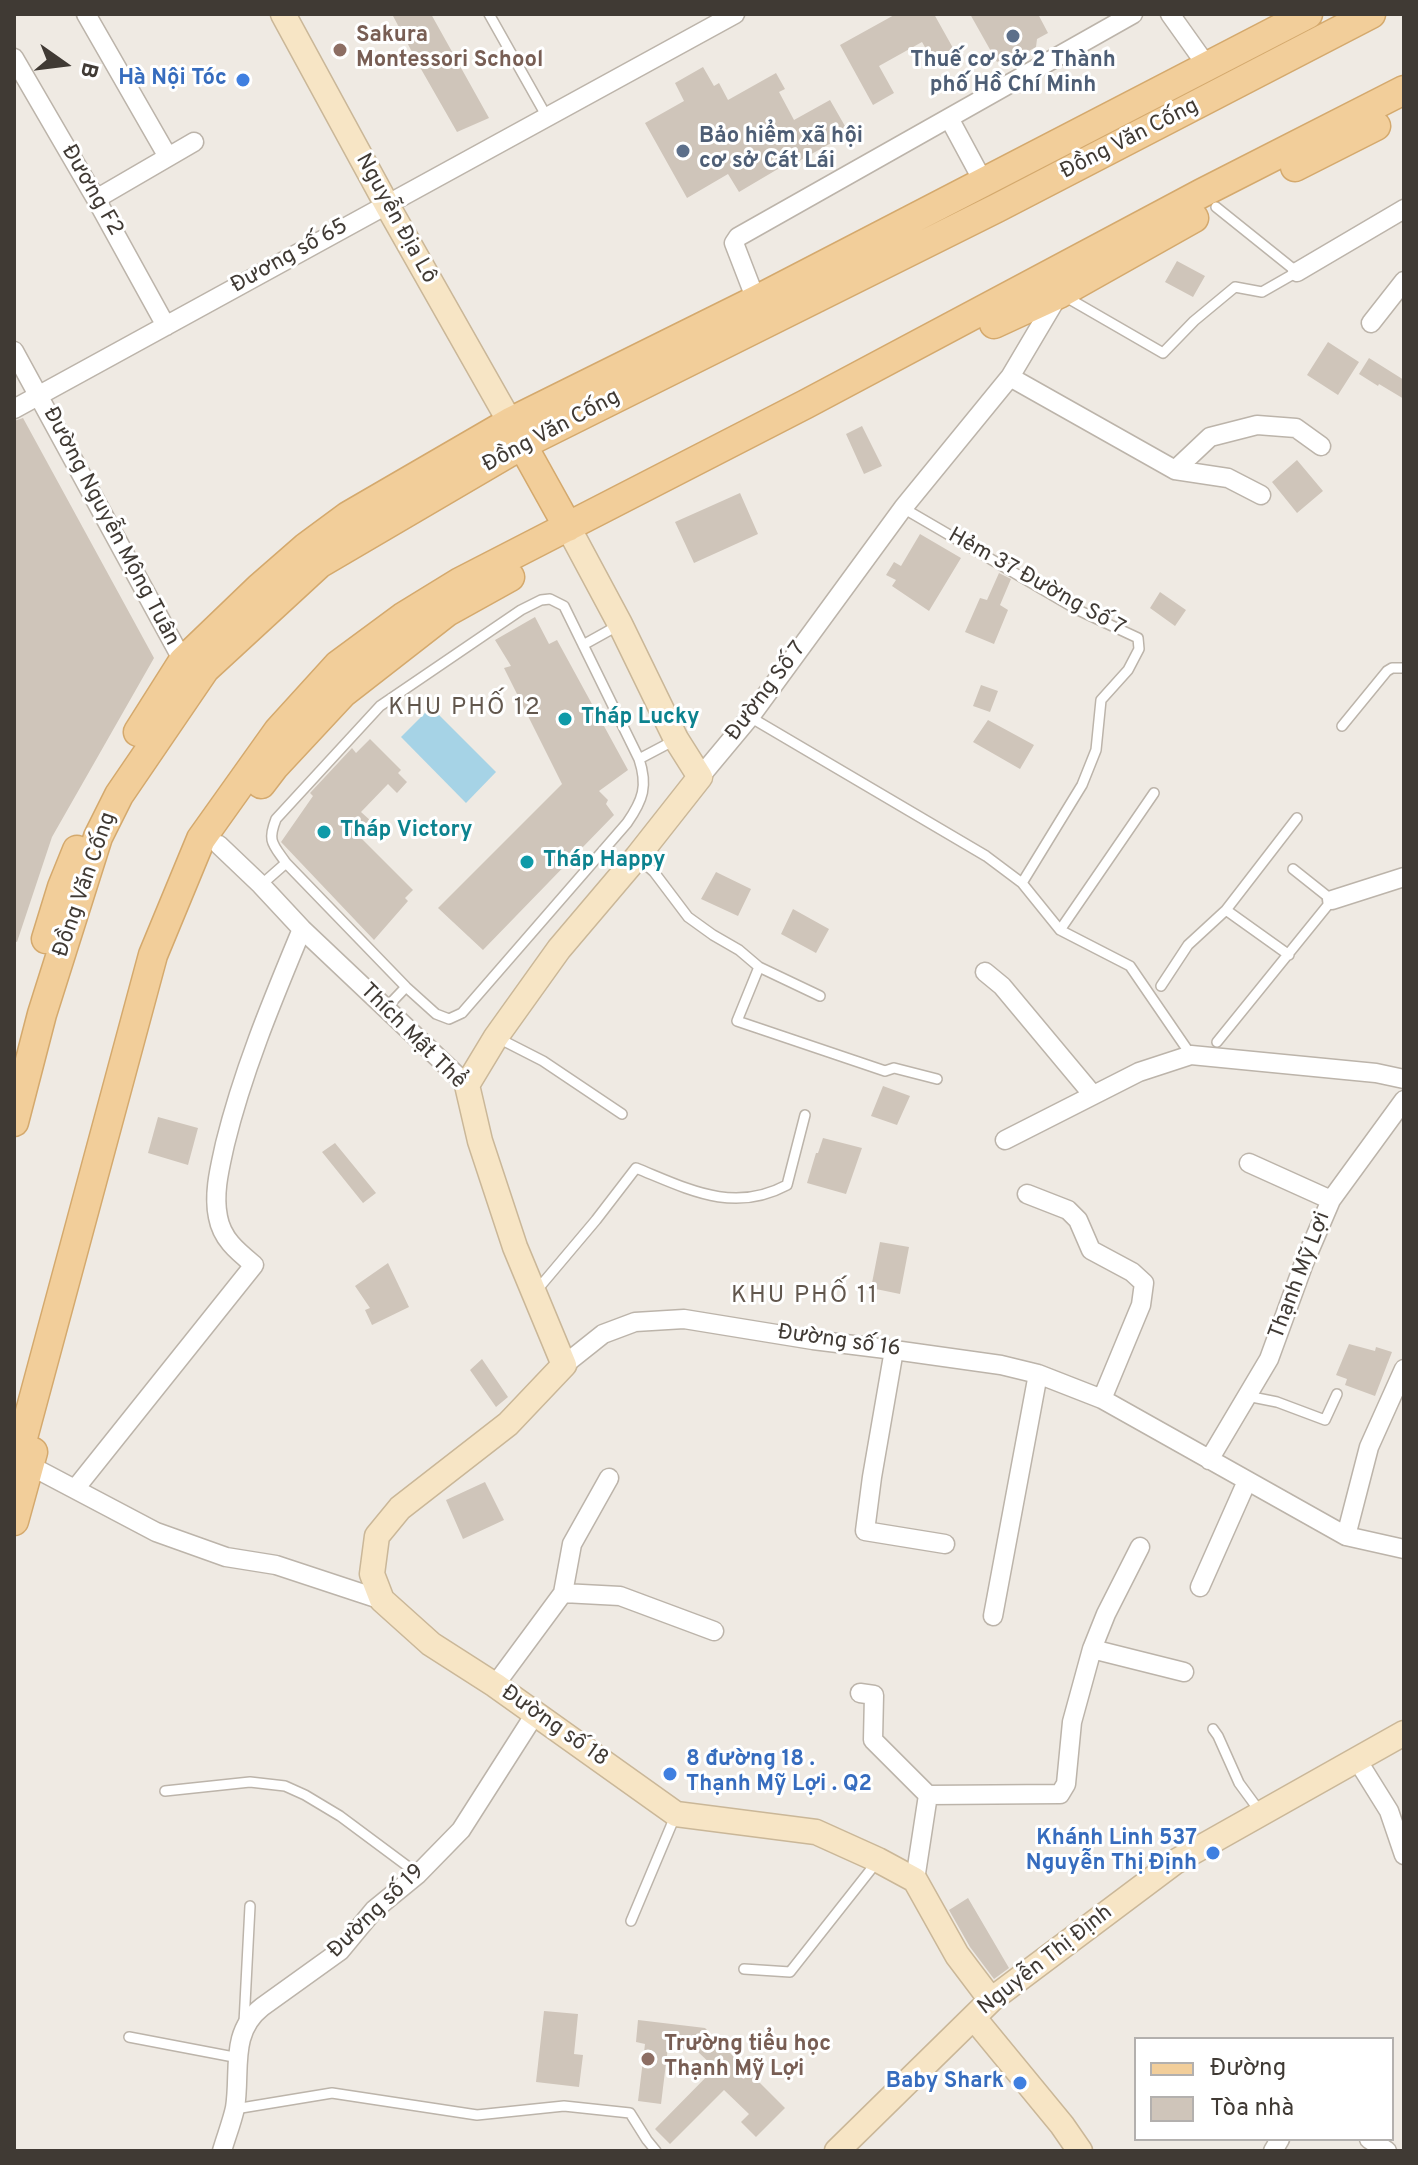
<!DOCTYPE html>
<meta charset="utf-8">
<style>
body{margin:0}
#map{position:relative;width:1418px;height:2165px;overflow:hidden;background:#efeae3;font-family:Overpass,sans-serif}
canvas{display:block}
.frame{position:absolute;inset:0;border:16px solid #403a34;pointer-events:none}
.legend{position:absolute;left:1134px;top:2037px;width:260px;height:104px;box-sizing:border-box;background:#fff;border:2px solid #b3b0ae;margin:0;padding:10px 14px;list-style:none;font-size:24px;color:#403a34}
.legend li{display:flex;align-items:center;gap:16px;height:40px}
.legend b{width:40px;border:2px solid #b3b0ae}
.north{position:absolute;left:24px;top:24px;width:80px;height:80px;-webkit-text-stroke:6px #fff;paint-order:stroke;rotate:104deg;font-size:22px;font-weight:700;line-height:32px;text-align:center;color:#403a34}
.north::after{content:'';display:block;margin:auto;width:28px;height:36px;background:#403a34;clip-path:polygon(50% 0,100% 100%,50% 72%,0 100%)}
</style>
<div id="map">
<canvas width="1418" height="2165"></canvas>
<div class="frame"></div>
<ul class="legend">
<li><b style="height:10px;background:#f2ce9a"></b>Đường</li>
<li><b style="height:22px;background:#cfc5ba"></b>Tòa nhà</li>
</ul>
<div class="north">B</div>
</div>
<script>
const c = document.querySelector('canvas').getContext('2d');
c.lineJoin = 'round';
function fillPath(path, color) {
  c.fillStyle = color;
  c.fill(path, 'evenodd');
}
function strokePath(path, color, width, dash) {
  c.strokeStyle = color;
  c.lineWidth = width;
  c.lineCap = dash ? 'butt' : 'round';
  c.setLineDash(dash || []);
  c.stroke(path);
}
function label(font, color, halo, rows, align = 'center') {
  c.font = font + ' Overpass,sans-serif';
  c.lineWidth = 6;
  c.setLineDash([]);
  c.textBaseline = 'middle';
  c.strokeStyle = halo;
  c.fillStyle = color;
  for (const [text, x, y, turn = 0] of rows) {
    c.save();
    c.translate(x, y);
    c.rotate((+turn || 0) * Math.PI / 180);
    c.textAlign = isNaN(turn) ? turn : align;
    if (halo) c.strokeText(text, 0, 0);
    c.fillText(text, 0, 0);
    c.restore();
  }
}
const water = new Path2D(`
 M431 707 496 772 466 803 401 737Z`);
const building = new Path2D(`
 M392 14H431L489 118 457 132 421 69Z
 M896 14H934L958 57 937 68 922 42 879 66 894 93 873 105 840 45Z
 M970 14H1038L1048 33 1037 39 1036 47 1018 57 1010 55 997 62Z
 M703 67 714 86 719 83 728 100 776 73 785 89 779 92 794 120 830 100 849 133 790 166 788 163 739 192 728 174 687 198 645 123 684 101 675 83Z
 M1177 261 1205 276 1193 297 1165 282Z
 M1328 342 1359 362 1338 395 1307 375Z
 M1369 358 1404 380V399L1379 384 1378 386 1359 374Z
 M23 418 154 658 52 837 17 942 14 941V659L16 654 14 649V421Z
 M862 426 882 466 864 474 846 434Z
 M1297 460 1323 491 1297 513 1272 482Z
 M740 493 758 534 694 563 675 522Z
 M920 534 961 558 929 611 892 586 896 580 886 575 894 562 901 566Z
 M999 573 1011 579 1000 605 1008 610 994 644 965 632 980 598 987 600Z
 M1160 592 1186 610 1175 626 1150 608Z
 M535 617 549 644 557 640 628 770 599 791 608 800 606 804 614 815 483 950 438 908 562 784 504 668 511 666 495 640Z
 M981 685 998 691 990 712 973 706Z
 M988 720 1034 745 1020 769 973 742Z
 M370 739 401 770 398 773 407 782 397 793 388 784 361 812 371 821 358 835 413 890 405 898 408 901 374 940 281 842 313 796 310 793 352 748 356 753Z
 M716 872 751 889 738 916 701 899Z
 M793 909 829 929 816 953 781 934Z
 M883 1086 910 1096 897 1125 871 1116Z
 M158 1117 198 1128 188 1165 148 1153Z
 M823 1138 862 1148 846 1194 807 1183 816 1153H818Z
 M335 1143 376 1193 363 1203 322 1152Z
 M880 1242 909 1247 900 1294 871 1288Z
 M388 1263 409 1307 372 1325 365 1310 370 1308 355 1286Z
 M1349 1344 1375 1351 1376 1347 1392 1352 1375 1396 1345 1385 1347 1379 1336 1375Z
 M482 1359 508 1397 496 1407 470 1370Z
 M485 1482 504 1520 463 1539 446 1500Z
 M968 1898 1009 1968 994 1979 970 1947 949 1910Z
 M544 2011 578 2014 574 2054 583 2055 579 2087 536 2082Z
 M638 2020 705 2028 785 2108 756 2137 741 2122 749 2114 724 2090 670 2144 655 2129 715 2068 696 2050 668 2047 661 2104 638 2101 645 2044 636 2042Z`);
const lane = new Path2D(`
 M489 14 547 117
 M1066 297 1163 353 1194 321 1235 287 1262 292 1297 272 1216 207
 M903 508 1078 610 1138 638 1139 649 1128 670 1101 700 1096 750 1082 785 1022 883
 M550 599 564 606 639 759C648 786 643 800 627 823L462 1013 449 1019 436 1014 406 987 286 863C273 844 267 842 276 819L380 706 521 610 541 600Z
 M583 645 619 625
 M750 717 986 856 1022 883 1060 930 1130 966 1191 1055
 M1342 726 1387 671 1392 668H1404
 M639 759 675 740
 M637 857 654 872 688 917 713 935 739 950 759 967
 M261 885 286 863
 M1226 910 1289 955
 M1060 930 1154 793
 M1161 986 1188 945 1226 910 1297 818
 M820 996 759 967 737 1021 885 1071 894 1068 937 1079
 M385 1009 406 987
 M496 1037 543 1061 622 1114
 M1217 1042 1332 900 1293 869
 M537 1290 596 1220 636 1168C688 1189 733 1214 787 1185L805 1115
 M1247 1396 1277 1402 1325 1420 1337 1394
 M1213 1729 1218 1736 1239 1783 1261 1813
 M165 1791 250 1782 285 1786 305 1795 340 1816 418 1874
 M631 1921 676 1814
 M744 1969 790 1972 876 1863
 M244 2023 250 1906
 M129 2037 239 2058
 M235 2109 332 2093 477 2115 564 2106 630 2113 647 2140 656 2151`);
const street = new Path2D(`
 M86 14 168 157
 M1170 14 1207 66
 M14 58 96 199 166 326
 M949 118 984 183
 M96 199 194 142
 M1297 272 1404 209
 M756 300 734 243 738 237 1133 14
 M1371 323 1404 281
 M14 351 183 661
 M1010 377 1175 470 1210 437 1257 425 1296 428 1321 446
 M14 409 735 14
 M1175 470 1228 478 1261 495
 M700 777 750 717 903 508 1010 377 1058 296
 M219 845 261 885 302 929 467 1085
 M1332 900 1404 877
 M985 972 1002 986 1093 1095
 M1005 1140 1139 1072 1191 1055 1376 1073 1404 1079
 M1249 1163 1331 1200
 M1027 1194 1068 1210 1078 1220 1091 1250 1132 1272 1144 1283 1141 1305 1102 1399
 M894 1350 872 1477 865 1531 945 1544
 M564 1365 603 1334 635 1322 684 1319 813 1340 894 1350 1001 1365 1038 1374 1102 1399 1346 1536 1404 1549
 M1209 1460 1269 1359 1304 1263 1331 1200 1404 1100
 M29 1465 156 1532 226 1557 276 1565 382 1600
 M75 1489 254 1265C237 1251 222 1239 218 1217 213 1193 220 1167 225 1144 243 1070 273 999 302 929
 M1346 1536 1369 1447 1404 1369
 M1200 1587 1247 1481
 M563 1593 572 1544 609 1478
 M993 1616 1038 1374
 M1092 1649 1106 1614 1140 1547
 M495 1685 563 1593 620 1596 714 1631
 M860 1693 874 1695 873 1740 928 1795 915 1880
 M1356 1758 1389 1811 1404 1855
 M928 1795 1060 1794 1066 1784 1072 1722 1092 1649 1184 1672
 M1369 2139 1387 2151
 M222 2151C226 2137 232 2122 235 2108 241 2071 229 2033 262 2007L340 1951 374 1910 418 1874 461 1830 535 1714
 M1273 2151 1280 2139`);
const secondary = new Path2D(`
 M283 14 387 205 510 422
 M568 527 620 624 676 739 700 777 637 857 559 949 496 1037 467 1085 480 1141 515 1247 564 1365 508 1424 400 1508 377 1536 372 1574 382 1600 431 1644 495 1685 676 1814 816 1832 878 1860 915 1880 957 1955 991 2000
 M974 2018 1062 2125 1080 2151
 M837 2151 991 2000 1175 1862 1404 1733`);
const primary = new Path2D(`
 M1295 167 1376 126
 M994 324 1059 294 1194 218
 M514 430 568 527
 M138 732 183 661 259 588 306 547 348 516 510 422 756 300 1308 14
 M261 784 274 767 343 693 447 612 510 577
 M46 939 62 887 77 850
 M14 1122 42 1014 98 837 119 795 205 669 319 564 522 445 997 208 1371 14
 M14 1471 153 955 201 839 278 731 338 665 403 617 460 582 806 404 1202 193 1404 90
 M14 1521 33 1452`);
const markers = [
 [1013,36,8,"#5c6f8a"],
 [340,50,8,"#8d6e63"],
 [243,80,8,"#3f7fe0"],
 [683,151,8,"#5c6f8a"],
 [565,719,8,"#0f9aa8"],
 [324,832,8,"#0f9aa8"],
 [527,862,8,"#0f9aa8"],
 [670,1774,8,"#3f7fe0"],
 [1213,1853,8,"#3f7fe0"],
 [648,2059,8,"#8d6e63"],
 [1020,2083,8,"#3f7fe0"]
];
const educationNames = [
 ["Sakura",356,37],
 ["Montessori School",356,62],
 ["Trường tiểu học",664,2046],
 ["Thạnh Mỹ Lợi",664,2071]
];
const serviceNames = [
 ["Thuế cơ sở 2 Thành",1013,62],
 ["phố Hồ Chí Minh",1013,87],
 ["Bảo hiểm xã hội",699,138,"left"],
 ["cơ sở Cát Lái",699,163,"left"]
];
const shopNames = [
 ["Hà Nội Tóc",227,80],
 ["8 đường 18 .",686,1761,"left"],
 ["Thạnh Mỹ Lợi . Q2",686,1786,"left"],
 ["Khánh Linh 537",1197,1840],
 ["Nguyễn Thị Định",1197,1865],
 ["Baby Shark",1004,2083]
];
const streetNames = [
 ["Đồng Văn Cống",1130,140,-27],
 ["Đương F2",91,191,60],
 ["Nguyễn Địa Lô",395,219,61],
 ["Đương số 65",290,257,-29],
 ["Đồng Văn Cống",552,432,-28],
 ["Đường Nguyễn Mộng Tuân",110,527,62],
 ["Hẻm 37 Đường Số 7",1036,583,29],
 ["Đường Số 7",767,692,-53],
 ["Đồng Văn Cống",86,885,-71],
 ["Thích Mật Thể",412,1037,45],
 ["Thạnh Mỹ Lợi",1301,1276,-69],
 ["Đường số 16",839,1342,8],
 ["Đường số 18",554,1727,35],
 ["Đường số 19",377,1912,-44],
 ["Nguyễn Thị Định",1046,1961,-38]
];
const cultureNames = [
 ["Tháp Lucky",581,719],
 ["Tháp Victory",340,832],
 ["Tháp Happy",543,862]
];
const neighbourhoodNames = [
 ["KHU PHỐ 12",465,709],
 ["KHU PHỐ 11",805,1297]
];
fillPath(water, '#a6d3e6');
fillPath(building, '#cfc5ba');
strokePath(lane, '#bcb4aa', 12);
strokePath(street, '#bcb4aa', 21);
strokePath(secondary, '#cab798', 27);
strokePath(primary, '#d4a96d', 31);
strokePath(lane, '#fff', 9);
strokePath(street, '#fff', 18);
strokePath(secondary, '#f7e5c5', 24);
strokePath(primary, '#f2ce9a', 28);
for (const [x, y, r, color] of markers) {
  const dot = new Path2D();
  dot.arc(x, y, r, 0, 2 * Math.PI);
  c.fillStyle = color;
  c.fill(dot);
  strokePath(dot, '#fff', 3);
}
label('bold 22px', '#785e54', '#fff', educationNames, 'left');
label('bold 22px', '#4e5e75', '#fff', serviceNames);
label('bold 22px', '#366cbe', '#fff', shopNames, 'right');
label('22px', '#403a34', '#fff', streetNames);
label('bold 22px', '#0d838f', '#fff', cultureNames, 'left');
c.letterSpacing = '2px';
label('24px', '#62574d', '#fff', neighbourhoodNames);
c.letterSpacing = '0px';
</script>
